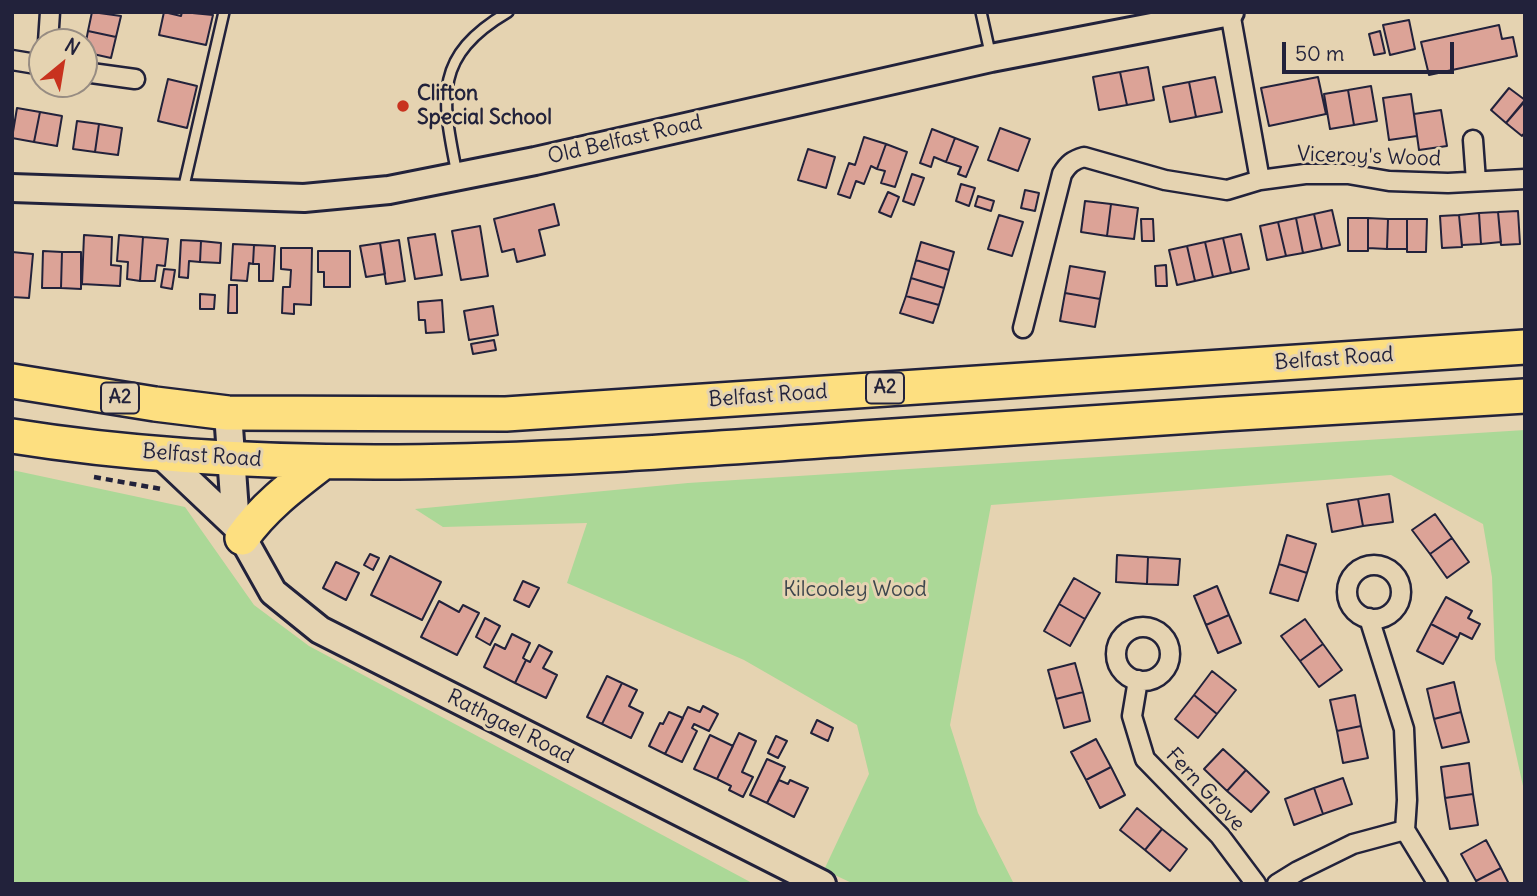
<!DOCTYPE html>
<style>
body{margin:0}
#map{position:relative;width:1537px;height:896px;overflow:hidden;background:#e5d3b1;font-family:Delius,sans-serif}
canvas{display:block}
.frame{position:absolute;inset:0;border:14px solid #22223b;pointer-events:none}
.north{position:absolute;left:28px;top:28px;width:70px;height:70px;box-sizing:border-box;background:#e5d3b1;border:2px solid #978c82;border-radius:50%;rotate:30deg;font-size:19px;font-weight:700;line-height:28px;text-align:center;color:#22223b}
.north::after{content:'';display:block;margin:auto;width:24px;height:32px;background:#c8321e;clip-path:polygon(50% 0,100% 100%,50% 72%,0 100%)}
.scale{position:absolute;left:1282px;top:42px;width:172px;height:32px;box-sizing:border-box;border:4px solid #22223b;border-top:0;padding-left:9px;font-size:21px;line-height:24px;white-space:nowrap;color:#22223b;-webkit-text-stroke:5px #e5d3b1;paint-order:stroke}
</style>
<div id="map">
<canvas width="1537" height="896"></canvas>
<div class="frame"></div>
<div class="north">N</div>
<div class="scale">50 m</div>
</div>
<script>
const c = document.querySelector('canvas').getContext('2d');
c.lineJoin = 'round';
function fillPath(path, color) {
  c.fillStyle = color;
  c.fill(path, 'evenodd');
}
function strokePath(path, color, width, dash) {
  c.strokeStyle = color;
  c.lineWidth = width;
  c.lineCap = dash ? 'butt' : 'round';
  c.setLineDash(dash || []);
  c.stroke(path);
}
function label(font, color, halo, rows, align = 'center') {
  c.font = font + ' Delius,sans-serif';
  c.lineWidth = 6;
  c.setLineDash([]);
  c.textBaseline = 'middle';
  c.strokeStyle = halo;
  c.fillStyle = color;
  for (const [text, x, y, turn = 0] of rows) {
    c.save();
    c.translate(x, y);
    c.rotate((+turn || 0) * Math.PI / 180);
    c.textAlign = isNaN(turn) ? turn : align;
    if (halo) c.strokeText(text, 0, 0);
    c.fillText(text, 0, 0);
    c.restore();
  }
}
const green = new Path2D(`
 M1525 430V795L1495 659 1492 577 1483 524 1391 475 991 505 950 725 978 813 1014 884H854L824 870 869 774 857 725 744 660 567 583 587 523 443 527 415 509 688 483Z
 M12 470 185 507 254 605 309 646 754 884H12Z`);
const building = new Path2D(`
 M92 12 121 16 116 37 88 31Z
 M164 12 181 16 182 12 213 15 206 45 159 35Z
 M1409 20 1415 49 1390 55 1383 25Z
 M1499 25 1502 39 1513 37 1517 56 1429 75 1421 42Z
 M88 31 116 37 111 58 84 52Z
 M1380 31 1385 53 1374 55 1369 34Z
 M1148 67 1154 100 1127 105 1120 72Z
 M1120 72 1127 105 1099 110 1093 77Z
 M1215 77 1222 112 1196 117 1189 82Z
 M1318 77 1326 114 1269 126 1261 88Z
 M168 79 197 86 187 128 158 121Z
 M1189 82 1196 117 1170 122 1163 87Z
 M1371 86 1377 121 1354 125 1348 90Z
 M1509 88 1525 100 1506 123 1491 110Z
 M1348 90 1354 125 1330 129 1324 94Z
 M1411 94 1417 136 1389 140 1383 98Z
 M1525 101V132L1522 136 1506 123Z
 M17 108 40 112 34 142 12 138Z
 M1441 110 1447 146 1419 150 1414 114Z
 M40 112 62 116 57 146 34 142Z
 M77 121 99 124 95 152 73 149Z
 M99 124 122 128 118 155 95 152Z
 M1000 128 1030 139 1018 171 988 160Z
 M932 129 955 138 946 162 934 157 931 167 920 163Z
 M864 137 886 144 877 169 871 166 864 184 856 181 850 198 838 194 849 163 855 165Z
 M955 138 978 147 966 177 958 174 961 167 946 162Z
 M886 144 907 152 895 187 881 183 885 171 877 169Z
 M808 149 835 157 826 188 798 180Z
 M912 174 924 178 914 205 903 201Z
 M961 184 975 188 969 206 956 201Z
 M1025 190 1039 193 1035 211 1021 208Z
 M888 192 899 197 891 217 879 212Z
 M978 196 994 201 991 211 975 206Z
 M1085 201 1111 204 1107 236 1081 232Z
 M554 204 559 225 539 230 545 255 517 262 514 249 502 252 494 219Z
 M1111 204 1138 208 1134 239 1107 236Z
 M1332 210 1340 245 1322 249 1314 214Z
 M1518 211 1520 244 1501 245 1498 212Z
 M1498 212 1501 242 1481 244 1479 213Z
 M1479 213 1481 244 1462 245 1459 215Z
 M1314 214 1322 249 1303 253 1296 218Z
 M999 215 1023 222 1012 256 988 249Z
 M1459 215 1462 247 1442 248 1440 216Z
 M1296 218 1303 253 1286 256 1278 222Z
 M1348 218H1368V251H1348Z
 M1368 218 1388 219 1387 249 1368 248Z
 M1141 219H1153L1154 241H1142Z
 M1388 219H1407V249H1387Z
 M1407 219H1427L1426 252H1407Z
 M1278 222 1286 256 1267 260 1260 226Z
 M480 226 488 276 461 280 452 231Z
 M435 234 442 275 415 279 408 238Z
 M1241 234 1249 269 1231 273 1223 238Z
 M84 235 112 237 111 265 121 266 120 286 82 284Z
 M119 235 143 237 140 281 127 279 128 262 117 261Z
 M143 237 168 239 165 266 157 265 155 281H140Z
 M1223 238 1231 273 1213 277 1205 242Z
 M181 240 201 241 200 262 189 261 188 278 179 277Z
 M399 240 405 281 386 284 380 243Z
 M201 241 221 243 220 263 200 262Z
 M921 242 954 252 949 270 916 260Z
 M1205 242 1213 277 1195 281 1187 246Z
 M380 243 385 274 366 277 360 246Z
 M233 244 254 245 253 264 249 263 247 281 231 280Z
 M254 245 275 246 273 281H259V264H253Z
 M1187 246 1195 281 1177 285 1169 250Z
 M281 248H312L311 305 294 304V314L282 313 283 287H290L291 270 281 269Z
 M43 251 62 252 61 288H42Z
 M318 251H350V287H324V272H318Z
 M12 252 33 254 29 298 12 297Z
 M62 252H81V289L61 288Z
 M916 260 949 270 944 288 911 278Z
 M1166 265 1167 286H1156L1155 266Z
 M1070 266 1105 272 1100 299 1065 293Z
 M164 269 175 270 172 289 161 287Z
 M911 278 944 288 939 305 906 296Z
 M229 285H237V313H228Z
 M1065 293 1100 299 1095 327 1060 321Z
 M200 294 215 295 214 309H200Z
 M906 296 939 305 933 323 900 313Z
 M442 300 444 332 426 333 425 320H419L418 302Z
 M493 306 498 335 469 340 464 311Z
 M494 340 496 350 473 354 471 344Z
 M1389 494 1393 522 1363 526 1358 499Z
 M1358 499 1363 526 1332 532 1327 504Z
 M1435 514 1452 538 1430 554 1412 530Z
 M1287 535 1316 544 1307 573 1279 564Z
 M1452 538 1469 562 1447 578 1430 554Z
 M370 554 379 558 373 570 364 565Z
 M1117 555 1148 557 1147 584 1116 582Z
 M390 556 441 582 422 620 371 595Z
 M1148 557 1180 559 1178 585 1147 584Z
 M336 562 359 573 346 600 323 588Z
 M1279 564 1307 573 1298 601 1270 593Z
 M1074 578 1100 593 1085 619 1059 604Z
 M523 581 539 588 529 607 514 600Z
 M1217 586 1229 615 1206 625 1194 596Z
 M1446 597 1472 611 1468 618 1480 624 1472 639 1460 633 1458 638 1431 624Z
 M439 601 459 612 463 605 479 613 457 655 421 637Z
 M1059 604 1085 619 1070 646 1044 631Z
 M1229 615 1241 643 1218 653 1206 625Z
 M485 618 500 626 490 645 476 637Z
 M1305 619 1323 644 1300 661 1281 636Z
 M1431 624 1458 638 1443 664 1417 651Z
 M512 634 530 643 523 658 526 660 515 683 484 667 495 644 505 649Z
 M1323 644 1342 670 1319 687 1300 661Z
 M539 645 552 652 543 668 557 675 546 698 515 683 526 660 530 662Z
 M1075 663 1083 692 1056 699 1048 670Z
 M1212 671 1236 690 1217 714 1194 695Z
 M607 676 622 683 602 724 587 717Z
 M1454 682 1461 712 1434 719 1427 689Z
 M622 683 637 690 629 706 643 713 631 738 602 724Z
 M1083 692 1090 721 1064 728 1056 699Z
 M1194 695 1217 714 1198 738 1175 719Z
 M1355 695 1361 726 1337 731 1330 700Z
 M703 706 718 714 709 731 694 724 692 728 697 731 682 762 665 754 688 707 700 712Z
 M669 712 683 718 665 754 649 746 660 723 663 724Z
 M1461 712 1469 742 1442 748 1434 719Z
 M817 720 833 728 828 741 811 733Z
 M1361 726 1368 758 1343 763 1337 731Z
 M739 733 756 741 742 772 753 777 743 797 729 790 731 786 717 779Z
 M710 735 733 746 717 779 694 769Z
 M776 736 787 741 778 758 768 753Z
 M1096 739 1111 767 1086 780 1071 752Z
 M1223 749 1246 770 1227 791 1204 769Z
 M767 759 785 767 767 803 750 795Z
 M1469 763 1473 794 1445 798 1441 767Z
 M1111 767 1125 795 1100 808 1086 780Z
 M1246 770 1269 792 1251 812 1227 791Z
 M1343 778 1352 804 1323 814 1314 788Z
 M779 780 788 784 790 780 808 788 794 817 767 803Z
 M1314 788 1323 814 1294 825 1285 799Z
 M1473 794 1478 825 1450 829 1445 798Z
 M1137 808 1162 829 1145 850 1120 830Z
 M1162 829 1187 849 1170 871 1145 850Z
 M1486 840 1501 868 1476 881 1461 854Z
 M1501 868 1509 884H1477L1476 881Z`);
const path = new Path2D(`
 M94 477 161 489`);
const lane = new Path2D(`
 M981 12 991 57
 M457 174C442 98 432 57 508 12
 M183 190 224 12`);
const street = new Path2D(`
 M1230 12 1260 180
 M48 42 50 12
 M12 60 42 65
 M84 72 135 79
 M1473 140 1476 181
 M1023 328 1062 174C1068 164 1073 160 1084 157L1165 180 1227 190 1260 180 1305 174H1348L1389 181 1448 183 1525 179
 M1347 592a27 27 0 1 1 54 0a27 27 0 1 1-54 0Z
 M1369 618 1404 729 1407 800 1405 830 1438 884
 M1116 654a27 27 0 1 1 54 0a27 27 0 1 1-54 0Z
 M1138 680 1132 716 1145 759 1220 836 1256 884
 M1277 884 1298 871 1353 844 1405 830`);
const secondary = new Path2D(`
 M12 188 304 198 389 190 535 161 991 58 1230 12
 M228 413 236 526
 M161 455 236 526 273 592 320 630 822 884`);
const highway = new Path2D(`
 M12 381 155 404 228 413 506 414 1525 347
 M12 436C294 481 580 458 863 438 1084 422 1304 409 1525 396
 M242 538C264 507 292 486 322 463`);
const markers = [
 [403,106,7,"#c8321e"]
];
const shields = [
 [885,388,38],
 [120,398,38]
];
const shieldNames = [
 ["A2",885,388],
 ["A2",120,398]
];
const poiNames = [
 ["Clifton",417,94],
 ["Special School",417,118]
];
const streetNames = [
 ["Old Belfast Road",625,140,-13],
 ["Viceroy's Wood",1369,157,2],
 ["Belfast Road",1334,359,-4],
 ["Belfast Road",768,396,-4],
 ["Belfast Road",202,456,4],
 ["Rathgael Road",510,727,27],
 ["Fern Grove",1205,790,47]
];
const parkNames = [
 ["Kilcooley Wood",855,590]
];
fillPath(green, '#abd897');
fillPath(building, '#dca397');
strokePath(building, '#22223b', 2);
strokePath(lane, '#22223b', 14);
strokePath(street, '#22223b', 23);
strokePath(secondary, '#22223b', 32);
strokePath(highway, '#22223b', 38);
strokePath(path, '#22223b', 4.5, [7, 5]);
strokePath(lane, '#e5d3b1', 9);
strokePath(street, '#e5d3b1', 18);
strokePath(secondary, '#e5d3b1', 26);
strokePath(highway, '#fddf80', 33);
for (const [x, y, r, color] of markers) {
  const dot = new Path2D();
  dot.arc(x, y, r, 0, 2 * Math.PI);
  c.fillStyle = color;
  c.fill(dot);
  strokePath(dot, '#e5d3b1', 2.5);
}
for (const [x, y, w] of shields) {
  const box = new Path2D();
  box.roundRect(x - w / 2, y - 15.5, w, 31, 5);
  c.fillStyle = '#e5d3b1';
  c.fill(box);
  strokePath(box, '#22223b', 2);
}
label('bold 19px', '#22223b', null, shieldNames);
label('bold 21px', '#22223b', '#e5d3b1', poiNames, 'left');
label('21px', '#22223b', '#e5d3b1', streetNames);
label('21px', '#3d464d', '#e5d3b1', parkNames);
</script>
